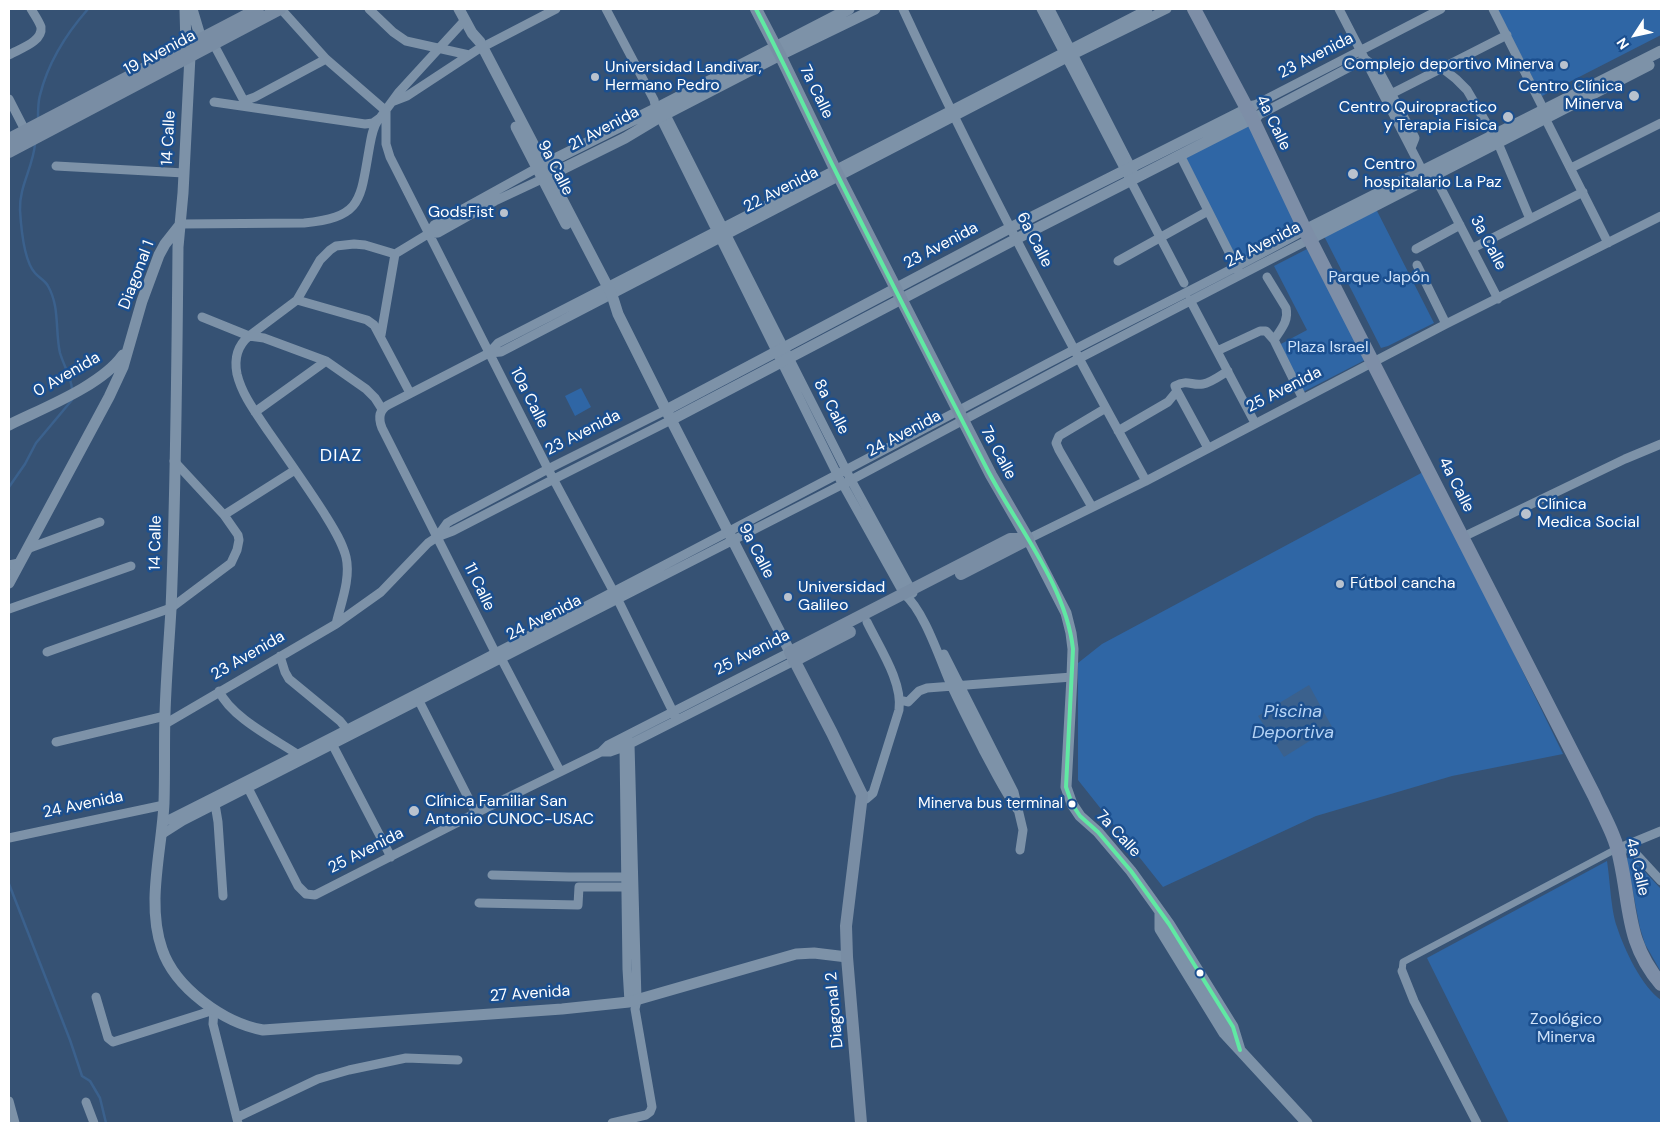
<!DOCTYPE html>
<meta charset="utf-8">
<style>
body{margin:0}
#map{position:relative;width:1670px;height:1132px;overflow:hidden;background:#365274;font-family:"DM Sans",sans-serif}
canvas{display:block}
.frame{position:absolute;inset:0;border:10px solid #fff;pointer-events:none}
.north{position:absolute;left:1610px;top:10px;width:50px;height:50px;-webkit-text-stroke:4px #1b4f8f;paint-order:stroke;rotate:235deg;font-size:14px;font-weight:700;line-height:20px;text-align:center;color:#fff}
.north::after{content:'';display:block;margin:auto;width:18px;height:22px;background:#fff;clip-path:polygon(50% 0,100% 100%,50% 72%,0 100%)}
</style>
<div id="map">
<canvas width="1670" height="1132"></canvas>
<div class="frame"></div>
<div class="north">N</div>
</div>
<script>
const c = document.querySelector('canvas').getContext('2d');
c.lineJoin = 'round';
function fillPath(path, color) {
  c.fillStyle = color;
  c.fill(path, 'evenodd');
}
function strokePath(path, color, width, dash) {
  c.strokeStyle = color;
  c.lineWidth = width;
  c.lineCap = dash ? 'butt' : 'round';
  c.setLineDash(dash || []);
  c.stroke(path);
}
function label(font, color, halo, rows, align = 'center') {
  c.font = font + ' "DM Sans",sans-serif';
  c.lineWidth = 5;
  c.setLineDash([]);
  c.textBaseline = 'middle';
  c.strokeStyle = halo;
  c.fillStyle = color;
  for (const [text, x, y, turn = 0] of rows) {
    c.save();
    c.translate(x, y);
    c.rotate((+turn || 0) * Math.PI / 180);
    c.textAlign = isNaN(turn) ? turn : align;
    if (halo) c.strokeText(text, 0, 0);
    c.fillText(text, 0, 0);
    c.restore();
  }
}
const green = new Path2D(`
 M1497 9H1661V35L1542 96Z
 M1252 118 1305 230 1237 266 1181 154Z
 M1375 207 1434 323 1388 346 1381 348 1323 234Z
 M1307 249 1365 360 1303 392 1279 345 1307 330 1274 266Z
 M581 388 591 407 575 416 565 396Z
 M1425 471 1563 754 1452 776 1316 816 1163 887 1078 780V663L1102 644Z
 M1630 856 1661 889V972L1645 944 1640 928 1627 862V858Z
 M1607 861C1610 880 1611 911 1617 927 1624 949 1642 987 1661 1000V1123H1509L1427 958Z`);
const water = new Path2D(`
 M1309 685 1332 727 1284 757 1258 716Z`);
const stream = new Path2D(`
 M38 118C38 111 38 102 40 95 48 63 66 34 88 9
 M35 144C33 167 19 187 20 210 21 227 24 261 35 273 39 278 45 280 48 286 60 307 55 331 60 353 64 366 71 377 72 389
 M9 487 25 464 36 443 72 400
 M9 884 70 1040 82 1076 90 1081 100 1098 106 1123`);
const pedestrian = new Path2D(`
 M1402 971 1403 962 1618 848`);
const minor = new Path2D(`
 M281 9 326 59 386 111
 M369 9 393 32 406 41 469 55
 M606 9 654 100 656 109 837 474 904 594C924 610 940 660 951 685 961 707 972 728 983 750 994 770 1004 791 1017 809
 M903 9C977 169 1060 326 1146 481
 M1041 9 1184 283
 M1050 9 1133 171
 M1339 9 1422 170
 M1493 9 1544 110
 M213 43 244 101
 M9 55C19 49 43 42 41 27 39 21 34 14 31 9
 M1442 68 1456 79 1467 90 1498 143 1530 219
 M1391 94 1507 35
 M9 99 28 136
 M394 101 407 96 477 50 556 9
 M214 102 365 124 373 123 380 118 399 92 465 20
 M243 106 244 101 255 97 326 59
 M1253 106 1441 9
 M663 109 851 480 913 593
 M386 111V144L390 157 548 469 617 598 677 720
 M1257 116 1365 59 1378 69 1415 138 1411 148
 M1545 118 1608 243
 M1180 155 1239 272
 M56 166 184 173
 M1571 168 1661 123
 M1434 175 1498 299
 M181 224 304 223C362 217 360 201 369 150 371 139 372 129 378 120
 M428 234 438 233 495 201 542 179
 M1473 248 1583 192
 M1416 249 1460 225
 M395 254 428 234 434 225 537 168
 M1118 261 1208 211
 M1417 265 1446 324
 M297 300 367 320 374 325 410 393
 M1190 300 1255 423
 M202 317 249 336 264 338 326 361 366 389 375 398 382 409
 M381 335 395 254
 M1274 340 1303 399
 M1217 351 1260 331H1266L1274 340C1281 329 1289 321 1286 308L1267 277
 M489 353 501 352 1067 58 1167 9
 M1177 391 1175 386C1188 379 1191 386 1203 384 1211 383 1221 375 1228 371
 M255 412 326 361
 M1118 431 1168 402 1177 391 1208 448
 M1092 507 1059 450 1056 443 1059 436 1106 408
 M224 515 295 470
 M437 537 447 523 452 520 548 469 666 410
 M1463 537 1625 459 1661 444
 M1028 539 1146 481 1446 324 1661 216
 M27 549 100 522
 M9 565 19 563
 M9 609 131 566
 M336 624C341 603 351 578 346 557 342 541 332 526 324 513 306 485 287 458 268 431 256 413 242 395 237 374 234 359 237 346 249 336L297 300 320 260 330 250 336 246 354 244 365 245 395 254
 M47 652 171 608 231 563 237 550 239 540 238 535 224 515 174 461
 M944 654 1014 792 1023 830 1020 850
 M280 656 285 672 289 679 340 721 349 732
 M219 691C231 717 273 738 297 754
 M417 697 476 813
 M900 700 908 702 919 691 927 688 1072 677
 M165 724 336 624 381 592 428 543 437 537 453 531 554 479 671 420
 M621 739 624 747 627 969 629 1002
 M330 740 391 857
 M56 742 165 716
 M601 752H610L624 747 794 661
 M560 771 501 658 495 652 382 428C378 418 379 410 388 405L489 353 498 343 1148 9
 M248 788 298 886 306 894 315 895 476 813 601 752 608 745 790 652
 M862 801 866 799 873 793 899 710C903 682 879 647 867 622
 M215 804 218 822 223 896
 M162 823C451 678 738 527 1024 376 1117 326 1213 281 1305 230
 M161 835 183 821 851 480 1078 359 1310 239
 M9 838 164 805
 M1622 847 1661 831
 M1625 847 1637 855 1661 881
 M492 875 569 877H626
 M479 903 578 905 579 887H626
 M1402 971 1414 1001 1477 1123
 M96 997 108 1038 113 1042 214 1010 213 1024 238 1123
 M9 1101 15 1123
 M86 1102 94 1123
 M238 1117 318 1079 349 1070 406 1058 458 1060
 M612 1123 646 1115 650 1112 652 1107 635 1009 637 1000 630 744 627 736`);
const tertiary = new Path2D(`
 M185 9 186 47
 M192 9 201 39
 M459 9 472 33 480 42 612 295 618 314 666 410 790 652
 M190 56 183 193 178 247C177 367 176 489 171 609 169 644 166 679 165 714 164 744 165 773 164 803 162 850 146 903 162 949 175 988 224 1023 263 1030L562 1009 629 1002 796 954 814 953 847 957
 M516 127 566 224
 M537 168 661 106 849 9
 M542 179 625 138 660 117 780 55 875 9
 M1305 230 1661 51
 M1310 239 1649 65
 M666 410 1010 228 1253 106
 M671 420 1016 239 1257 116
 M9 425C43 408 101 386 123 355
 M1028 539 1066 613 1071 633 1073 649 1072 677 1066 787 1072 804 1080 816 1098 832 1131 871 1169 924 1233 1027 1240 1050
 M9 583 109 397 123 367 142 301 159 255 165 244 180 225
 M1160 913V929L1224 1033 1307 1123`);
const secondary = new Path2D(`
 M756 9 780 55 835 169 991 475 1028 539
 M9 139 258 9
 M9 152 280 9
 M961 574 1027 540
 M794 661 850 632
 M861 1123 847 957 846 926 862 795 832 733 790 652 1010 539H1028`);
const primary = new Path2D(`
 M1194 9 1252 118 1305 230 1594 795C1603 815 1616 837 1620 859 1631 908 1626 943 1661 984`);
const bus1 = new Path2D(`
 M756 9C783 61 808 115 834 168 884 269 936 369 987 469 1016 525 1066 585 1073 649L1066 787 1072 804 1080 816 1098 832 1131 871 1169 924 1233 1027 1240 1050`);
const markers = [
 [1564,65,5,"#b9c2ce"],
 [595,77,5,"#b9c2ce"],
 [1634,96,6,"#b9c2ce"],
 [1508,117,6,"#b9c2ce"],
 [1353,174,6,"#b9c2ce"],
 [504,213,5,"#b9c2ce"],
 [1526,514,6,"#b9c2ce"],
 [1340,584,5,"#b9c2ce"],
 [788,597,5,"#b9c2ce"],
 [1072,804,4.5,"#fff"],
 [414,811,6,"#b9c2ce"],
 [1200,973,4.5,"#fff"]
];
const busNames = [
 ["Minerva bus terminal",1063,804]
];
const streetNames = [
 ["19 Avenida",160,53,-28],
 ["23 Avenida",1316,56,-27],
 ["7a Calle",816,92,64],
 ["4a Calle",1273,123,64],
 ["21 Avenida",604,129,-28],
 ["14 Calle",169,138,-87],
 ["9a Calle",555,168,63],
 ["22 Avenida",781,190,-27],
 ["6a Calle",1034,240,63],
 ["3a Calle",1488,243,62],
 ["24 Avenida",1263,245,-27],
 ["23 Avenida",941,246,-28],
 ["Diagonal 1",137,275,-69],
 ["0 Avenida",67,375,-30],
 ["25 Avenida",1284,390,-27],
 ["10a Calle",529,398,63],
 ["8a Calle",831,407,63],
 ["23 Avenida",583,433,-27],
 ["24 Avenida",904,434,-28],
 ["7a Calle",998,453,62],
 ["4a Calle",1456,485,63],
 ["14 Calle",156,543,-89],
 ["9a Calle",756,551,63],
 ["11 Calle",479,587,64],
 ["24 Avenida",544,618,-27],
 ["25 Avenida",752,653,-27],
 ["23 Avenida",248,656,-30],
 ["24 Avenida",83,805,-12],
 ["7a Calle",1118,834,47],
 ["25 Avenida",366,851,-27],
 ["4a Calle",1637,867,77],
 ["27 Avenida",530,994,-4],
 ["Diagonal 2",835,1010,-95]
];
const poiNames = [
 ["Complejo deportivo Minerva",1554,65,"right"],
 ["Universidad Landivar,",605,68],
 ["Hermano Pedro",605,86],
 ["Centro Clínica",1623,87,"right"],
 ["Minerva",1623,105,"right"],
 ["Centro Quiropractico",1497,108,"right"],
 ["y Terapia Fisica",1497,126,"right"],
 ["Centro",1364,165],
 ["hospitalario La Paz",1364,183],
 ["GodsFist",494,213,"right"],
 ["Clínica",1537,505],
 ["Medica Social",1537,523],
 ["Fútbol cancha",1350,584],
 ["Universidad",798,588],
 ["Galileo",798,606],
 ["Clínica Familiar San",425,802],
 ["Antonio CUNOC-USAC",425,820]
];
const parkNames = [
 ["Parque Japón",1379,278],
 ["Plaza Israel",1328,348],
 ["Zoológico",1566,1020],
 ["Minerva",1566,1038]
];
const neighbourhoodNames = [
 ["DIAZ",341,456]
];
const waterNames = [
 ["Piscina",1293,712],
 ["Deportiva",1293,733]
];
fillPath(green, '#2f66a5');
fillPath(water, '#3b618d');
strokePath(stream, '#3b618d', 2.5);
strokePath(pedestrian, '#7d92a8', 7);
strokePath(minor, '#7d92a8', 9);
strokePath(tertiary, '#7d92a8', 11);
strokePath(secondary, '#798da4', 12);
strokePath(primary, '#7d8ea7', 14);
strokePath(bus1, '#60e9a3', 4);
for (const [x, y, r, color] of markers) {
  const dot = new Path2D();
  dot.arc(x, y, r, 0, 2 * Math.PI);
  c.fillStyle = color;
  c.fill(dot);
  strokePath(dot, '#1b4f8f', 2);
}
label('15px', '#fff', '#1b4f8f', busNames, 'right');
label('16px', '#fff', '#1b4f8f', streetNames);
label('16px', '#fff', '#1b4f8f', poiNames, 'left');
label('16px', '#cfe3fa', '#1b4f8f', parkNames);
c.letterSpacing = '1px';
label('18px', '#fff', '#1b4f8f', neighbourhoodNames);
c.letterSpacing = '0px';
label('italic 18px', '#b5d3f5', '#1b4f8f', waterNames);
</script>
